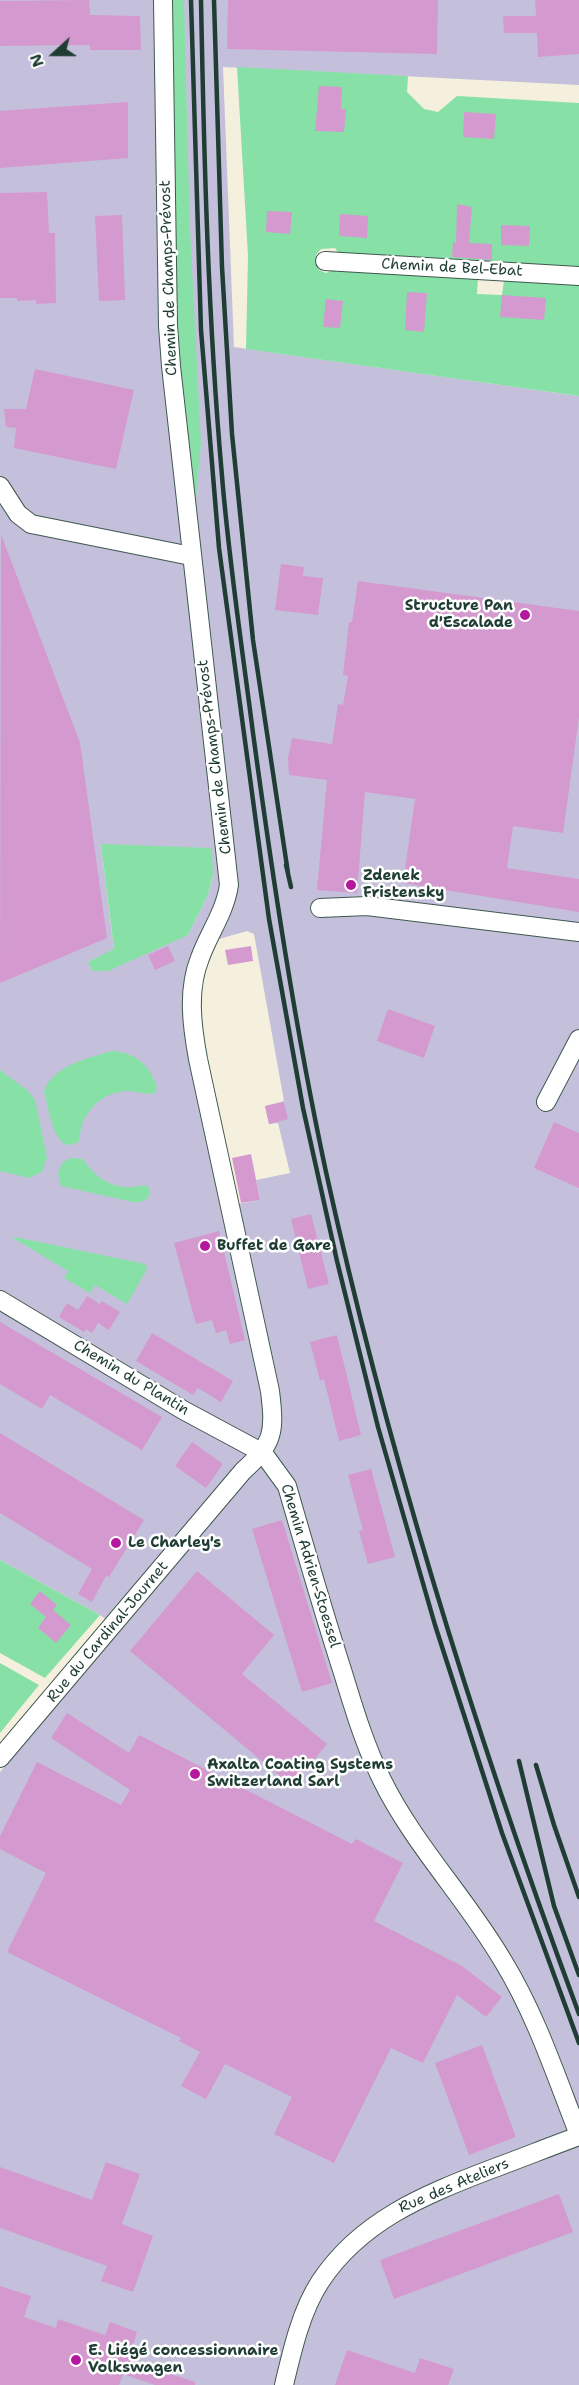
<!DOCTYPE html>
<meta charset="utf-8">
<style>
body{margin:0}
#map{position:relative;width:579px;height:2385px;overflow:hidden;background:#f5efde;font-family:"Shantell Sans",sans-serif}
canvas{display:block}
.north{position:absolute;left:24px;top:24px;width:60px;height:60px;-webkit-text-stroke:4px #fff;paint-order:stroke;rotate:249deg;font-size:16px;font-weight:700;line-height:24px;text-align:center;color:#1f3d34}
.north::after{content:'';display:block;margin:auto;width:21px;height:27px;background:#1f3d34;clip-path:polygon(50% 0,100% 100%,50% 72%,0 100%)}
</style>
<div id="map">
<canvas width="579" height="2385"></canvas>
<div class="north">N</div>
</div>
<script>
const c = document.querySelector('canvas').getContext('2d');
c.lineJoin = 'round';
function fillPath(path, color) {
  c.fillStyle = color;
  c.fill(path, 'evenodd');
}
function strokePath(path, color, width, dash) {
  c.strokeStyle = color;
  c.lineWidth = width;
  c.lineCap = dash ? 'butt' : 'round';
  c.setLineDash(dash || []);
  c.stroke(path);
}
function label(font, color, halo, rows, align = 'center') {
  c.font = font + ' "Shantell Sans",sans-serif';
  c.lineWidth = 5;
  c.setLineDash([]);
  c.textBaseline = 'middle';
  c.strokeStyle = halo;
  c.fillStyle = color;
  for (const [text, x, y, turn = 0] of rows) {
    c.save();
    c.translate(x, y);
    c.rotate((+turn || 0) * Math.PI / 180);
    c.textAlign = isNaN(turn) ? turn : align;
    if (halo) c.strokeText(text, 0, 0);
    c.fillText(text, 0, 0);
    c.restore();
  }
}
const industrial = new Path2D(`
 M0 0H579V85L223 67 234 347 579 396V2385H0V1772L120 1630 100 1615 0 1560ZM101 844 213 875 208 895 188 935 88 962 114 950ZM247 931 254 934 284 1101 265 1106 269 1124 278 1123 290 1173 256 1180 260 1200 238 1204 202 1038V944Z`);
const green = new Path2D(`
 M170 0H184L190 229 201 443 196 500 177 331 174 253Z
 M237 67 408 76 407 92 424 109 438 112 457 96 579 103V270L340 256 335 248 321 249C313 257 314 260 319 270L326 273 336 268 478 278 477 294 502 295 504 280 579 284V396L246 349 248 256Z
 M101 844 212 848 213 875 208 895 188 935 108 971H93L88 962 114 949Z
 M112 1051C136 1053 149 1064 157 1087L155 1093C145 1096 137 1090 127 1091 106 1092 90 1105 82 1124 80 1130 81 1136 78 1143 75 1143 71 1145 68 1145 52 1142 48 1104 44 1091 53 1066 88 1058 112 1051Z
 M0 1070 28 1091 35 1100 47 1158 42 1172 29 1178 0 1171Z
 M70 1158 83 1159C93 1175 109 1187 128 1187 135 1188 140 1184 148 1186L150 1191 148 1198 141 1202H133L61 1186 58 1174 62 1163Z
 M15 1237 145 1264 147 1269 127 1304 95 1285 90 1293 64 1278 68 1271 13 1238Z
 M0 1560 100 1615 45 1678 0 1653Z
 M0 1663 39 1685 0 1733Z`);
const building = new Path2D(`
 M89 0 90 15 140 16 141 50H90V45L0 46V1Z
 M228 0H438L437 54 227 49Z
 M535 0H579V54L538 57 537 33H504L503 16H536Z
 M319 86 342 87 341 109H346L344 132 315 131Z
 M128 102V158L0 168V111Z
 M464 112 496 114 494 139 463 137Z
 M47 192 49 233H55L56 303 36 304V300L17 301V298H0V193Z
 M457 204 472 207 469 243 492 244V260L452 257 453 242 456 243Z
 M267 211 292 212 290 234 266 232Z
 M340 214 368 216 367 238 339 236Z
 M122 215 125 300 99 301 95 216Z
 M501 225 530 226 529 246 501 245Z
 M407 292 427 293 424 332 405 330Z
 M502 295 546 298 544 320 500 317Z
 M326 299 343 301 340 328 323 327Z
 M35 369 134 390 116 469 14 448 16 428 6 427 4 409H26Z
 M1 534 80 743 107 938 0 983Z
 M281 564 304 567 303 576 323 578 318 615 275 610Z
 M358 581 579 611V717L563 833 513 826 507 868 579 879V912L403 883 415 799 365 792 357 893 317 890 327 780 289 775 288 758 292 738 332 744 338 704 343 705 348 676 343 675 349 622H352Z
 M168 946 175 961 155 970 148 955Z
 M251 946 253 961 228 965 225 950Z
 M388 1009 435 1026 424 1058 377 1041Z
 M284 1102 288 1119 269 1124 265 1106Z
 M554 1122 579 1133V1188L534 1168Z
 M251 1154 260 1200 241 1203 232 1158Z
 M311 1214 329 1284 308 1289 291 1219Z
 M219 1231 245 1340 230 1344 226 1330 216 1333 212 1320 196 1324 174 1243Z
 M87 1296 100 1304 102 1301 120 1312 109 1330 98 1323 92 1333 86 1329 84 1332 59 1317 67 1303 78 1310Z
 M0 1322 162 1417 142 1450 50 1395 42 1409 0 1384Z
 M152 1333 233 1381 221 1402 198 1388 193 1395 136 1361Z
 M337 1335 361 1435 339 1441 324 1379 320 1381 310 1342Z
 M0 1433 144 1520 109 1577 106 1576 92 1602 78 1594 92 1569 0 1513Z
 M192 1442 223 1464 206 1488 175 1466Z
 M371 1469 395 1557 368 1564 359 1531 363 1530 348 1475Z
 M282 1520 332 1683 302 1692 252 1529Z
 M197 1571 274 1635 242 1674 327 1744 292 1786 130 1651Z
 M40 1591 57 1605 53 1610 71 1625 56 1643 38 1628 46 1617 30 1604Z
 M67 1713 129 1753 139 1735 352 1844 356 1839 403 1863 374 1921 462 1966 502 1997 486 2017 457 1995 423 2063 391 2048 334 2163 274 2134 292 2097 225 2064 206 2099 181 2086 200 2052 179 2041 181 2038 7 1952 46 1873 0 1849V1836L37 1762 121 1805 130 1790 51 1738Z
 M482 2045 516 2137 469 2155 435 2063Z
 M106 2162 140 2174 122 2224 153 2236 133 2292 101 2281 107 2266 0 2228V2167L92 2200Z
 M559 2194 573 2232 394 2299 380 2260Z
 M0 2286 31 2296 24 2317 56 2328 58 2319 105 2335 110 2322 137 2332 128 2360 195 2382V2385H155L123 2374 119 2385H0Z
 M347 2350 415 2373 420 2358 454 2369 448 2385H335Z`);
const street = new Path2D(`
 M325 261 579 276
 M0 486 18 514 31 524 191 556
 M320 908 367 906 579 932
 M546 1102 579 1039
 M0 1300 183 1410 263 1453 287 1486C305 1548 323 1611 343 1673 354 1709 365 1746 382 1780 414 1845 466 1898 503 1961 536 2015 556 2076 579 2135
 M0 1758 243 1471C274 1443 275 1432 270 1391L198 1059C192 1026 187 990 200 958 209 933 225 912 229 885L171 366 168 326 163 0
 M284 2385C292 2351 301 2311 320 2282 360 2221 424 2195 489 2170 519 2159 549 2147 579 2136`);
const rail = new Path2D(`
 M191 0 201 330 219 548 269 919 303 1108 337 1261 378 1427 435 1625 502 1833 579 2043
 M201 0C204 158 208 318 222 476 229 562 242 647 253 733 273 880 295 1027 326 1172 389 1459 477 1739 579 2014
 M214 0 222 267 232 434 253 640 288 873
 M286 865 291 887
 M519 1761 554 1906 579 1975
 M536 1765 554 1825 579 1897`);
const markers = [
 [525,615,6,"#b5179e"],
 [351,885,6,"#b5179e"],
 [205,1246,6,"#b5179e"],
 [116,1543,6,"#b5179e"],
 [195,1774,6,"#b5179e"],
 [76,2360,6,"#b5179e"]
];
const streetNames = [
 ["Chemin de Bel-Ebat",452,268,3],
 ["Chemin de Champs-Prévost",169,278,-92],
 ["Chemin de Champs-Prévost",215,757,-97],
 ["Chemin du Plantin",131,1378,31],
 ["Chemin Adrien-Stoessel",310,1566,73],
 ["Rue du Cardinal-Journet",108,1632,-50],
 ["Rue des Ateliers",454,2186,-23]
];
const poiNames = [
 ["Structure Pan",513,606,"right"],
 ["d'Escalade",513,623,"right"],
 ["Zdenek",363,876],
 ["Fristensky",363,893],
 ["Buffet de Gare",217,1246],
 ["Le Charley's",128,1543],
 ["Axalta Coating Systems",207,1765],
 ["Switzerland Sarl",207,1782],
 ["E. Liégé concessionnaire",88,2351],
 ["Volkswagen",88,2368]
];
fillPath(industrial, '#c4c0db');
fillPath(green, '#87e1a7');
fillPath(building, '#d499ce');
strokePath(street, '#3f584e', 20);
strokePath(street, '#fff', 18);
strokePath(rail, '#1f3d34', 4.5);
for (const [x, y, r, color] of markers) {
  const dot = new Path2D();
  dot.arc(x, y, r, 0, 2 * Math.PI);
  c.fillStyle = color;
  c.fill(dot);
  strokePath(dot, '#fff', 2);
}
label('15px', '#1f3d34', '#fff', streetNames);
label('bold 15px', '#1f3d34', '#fff', poiNames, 'left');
</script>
